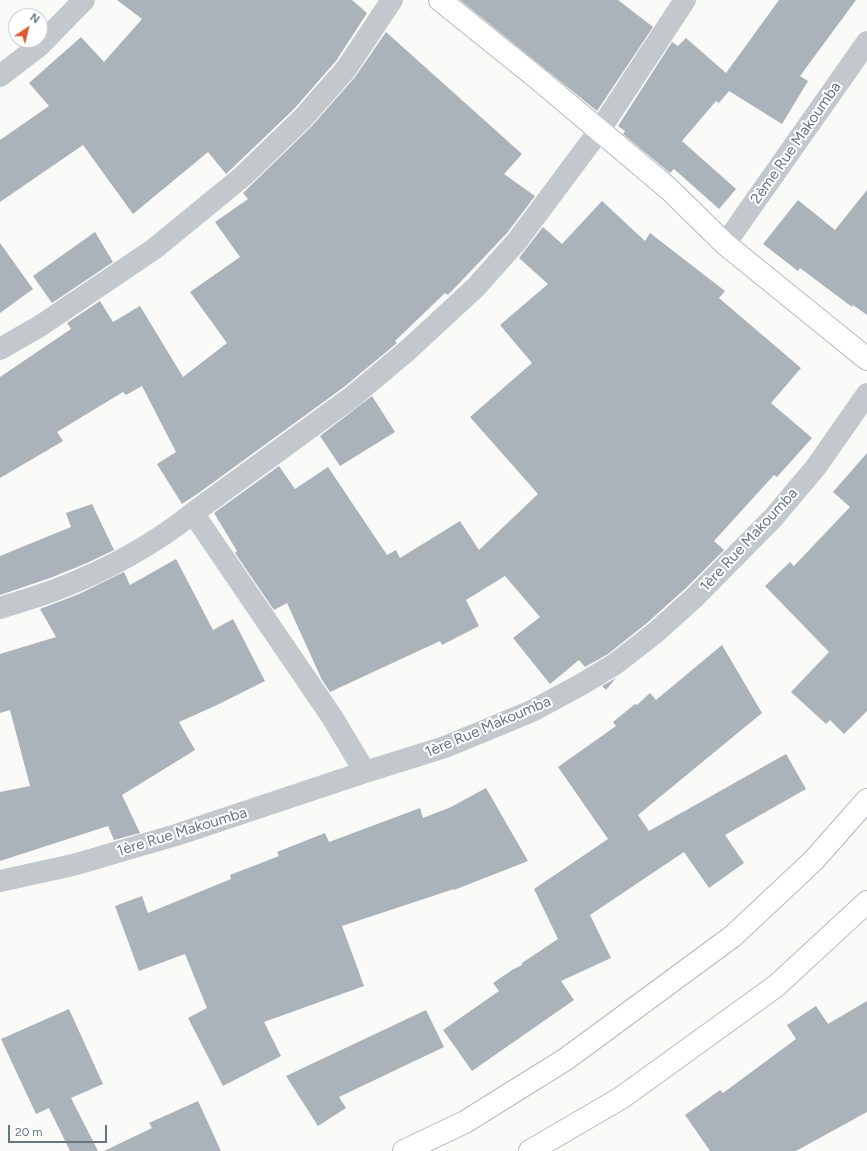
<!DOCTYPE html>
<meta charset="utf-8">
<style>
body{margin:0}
#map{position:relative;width:867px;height:1151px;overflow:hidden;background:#fafaf8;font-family:Figtree,sans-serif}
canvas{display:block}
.north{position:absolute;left:8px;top:8px;width:40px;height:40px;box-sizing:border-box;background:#fff;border:1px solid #c1c8cd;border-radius:50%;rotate:35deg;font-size:11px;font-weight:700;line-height:16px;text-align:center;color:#657683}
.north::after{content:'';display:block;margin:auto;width:14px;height:18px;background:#e4572e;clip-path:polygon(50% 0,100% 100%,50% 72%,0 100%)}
.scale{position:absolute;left:8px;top:1125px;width:99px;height:18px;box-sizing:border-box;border:2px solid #657683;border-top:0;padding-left:5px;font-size:12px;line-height:14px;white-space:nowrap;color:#657683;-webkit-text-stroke:3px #fff;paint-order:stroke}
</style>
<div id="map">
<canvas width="867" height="1151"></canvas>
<div class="north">N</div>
<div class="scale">20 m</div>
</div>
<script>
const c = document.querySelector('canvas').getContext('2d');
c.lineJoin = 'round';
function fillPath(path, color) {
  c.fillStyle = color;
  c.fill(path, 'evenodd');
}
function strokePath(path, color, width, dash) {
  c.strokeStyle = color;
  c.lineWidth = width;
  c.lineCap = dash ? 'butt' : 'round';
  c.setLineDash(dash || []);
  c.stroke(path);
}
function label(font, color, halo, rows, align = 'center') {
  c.font = font + ' Figtree,sans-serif';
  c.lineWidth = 4;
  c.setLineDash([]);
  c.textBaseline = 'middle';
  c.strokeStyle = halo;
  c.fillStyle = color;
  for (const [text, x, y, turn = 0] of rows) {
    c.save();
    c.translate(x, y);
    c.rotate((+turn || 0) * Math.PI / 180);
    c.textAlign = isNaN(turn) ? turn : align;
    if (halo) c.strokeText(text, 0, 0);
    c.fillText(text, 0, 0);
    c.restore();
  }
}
const building = new Path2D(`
 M117 0H352L367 13 336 61 294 109 226 174 208 152 133 214 83 145 0 202V140L49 106 29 83 81 37 104 62 142 19Z
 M460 0H618L653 27 597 111Z
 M779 0H856L800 76 808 81 782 124 729 91 719 103 716 101 682 141 736 189 719 209 674 169 670 173 623 134 625 131 618 126 672 42 678 46 686 38 726 73Z
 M386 32 522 154 504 174 535 196 507 233 448 295 445 293 395 341 397 343 344 387 200 492 182 504 157 464 176 452 142 386 126 395 123 392 57 432 63 441 0 478V377L71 329 67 323 100 301 113 322 140 306 183 377 227 343 190 292 240 257 215 222 248 199 243 193 312 126 355 77Z
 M867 190V315L853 305 852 307 800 268 798 271 763 244 798 200 835 230Z
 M602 201 645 241 650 233 725 291 719 298 801 368 771 403 812 438 777 477 774 475 714 541 724 550 686 588 647 623 608 654 585 667 579 660 550 684 513 638 540 617 505 576 466 600 479 626 442 645 440 641 330 692 322 680 287 603 274 610 235 553 237 551 214 513 279 466 295 489 328 467 387 555 396 550 400 558 460 521 479 550 538 494 470 417 532 363 500 325 548 284 519 258 543 227 562 244Z
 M95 232 113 262 52 303 33 276Z
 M0 243 33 289 0 313Z
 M372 396 395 432 340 466 320 436Z
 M867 453V711L844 734 830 720 826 724 791 692 829 652 765 586 790 562 794 566 850 507 833 492Z
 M92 504 114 550 87 563 50 578 0 595V556L71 527 66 513Z
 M176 559 213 630 233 619 265 681 217 705 179 722 195 750 122 795 140 833 114 840 108 826 0 861V792L30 786 10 710 0 713V654L56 637 40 609 79 594 124 572 130 585Z
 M722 645 762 713 638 815 649 831 786 754 806 789 725 835 744 863 709 888 684 852 590 915 611 958 561 981 574 1000 472 1071 443 1030 499 991 493 983 512 970 522 965V963L558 939 534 889 608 839 558 767 616 726 613 722 635 704 637 705 650 693 656 700Z
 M616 678 606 690 602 686Z
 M486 788 528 861 454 890V889L342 926 364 986 264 1022 281 1056 223 1086 188 1018 207 1008 185 954 139 971 115 906 142 896 148 913 231 879 230 875 279 856 277 852 325 833 329 842 420 808 423 818 451 807Z
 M867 1001V1112L796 1151H710L685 1115 720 1090 723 1093 796 1039 787 1025 816 1006 828 1024Z
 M69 1009 103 1084 71 1098 98 1151H70L49 1108 36 1114 1 1039Z
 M426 1010 444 1047 339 1097 346 1108 318 1126 286 1076Z
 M198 1101 221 1151H104L152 1128 149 1123Z`);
const street = new Path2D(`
 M0 76 39 46 84 0
 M725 244 867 42
 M0 349 40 326 154 249 242 177 303 118 346 69 392 0
 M193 513 332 717 365 772
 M0 608C18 602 37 597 55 590 105 571 152 546 193 513L352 397 408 350 476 287 517 241 599 131 685 0
 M0 881 73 865 176 835 365 772 445 747 532 711 582 684 615 664 655 633 695 597 773 518 816 467 867 394`);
const secondary = new Path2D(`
 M440 0 537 78 669 189 725 244 867 359`);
const primary = new Path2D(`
 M404 1151 465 1122 566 1059 733 936 814 860 867 800
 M530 1151 621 1098 776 986 867 902`);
const streetNames = [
 ["2ème Rue Makoumba",796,143,-55],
 ["1ère Rue Makoumba",749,540,-47],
 ["1ère Rue Makoumba",488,727,-23],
 ["1ère Rue Makoumba",182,832,-17]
];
fillPath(building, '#aab3b9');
strokePath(secondary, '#b3babf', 24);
strokePath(primary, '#b5babe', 24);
strokePath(street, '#c3c8cc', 22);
strokePath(secondary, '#fff', 22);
strokePath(primary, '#fff', 22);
label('15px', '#657683', '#fff', streetNames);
</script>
